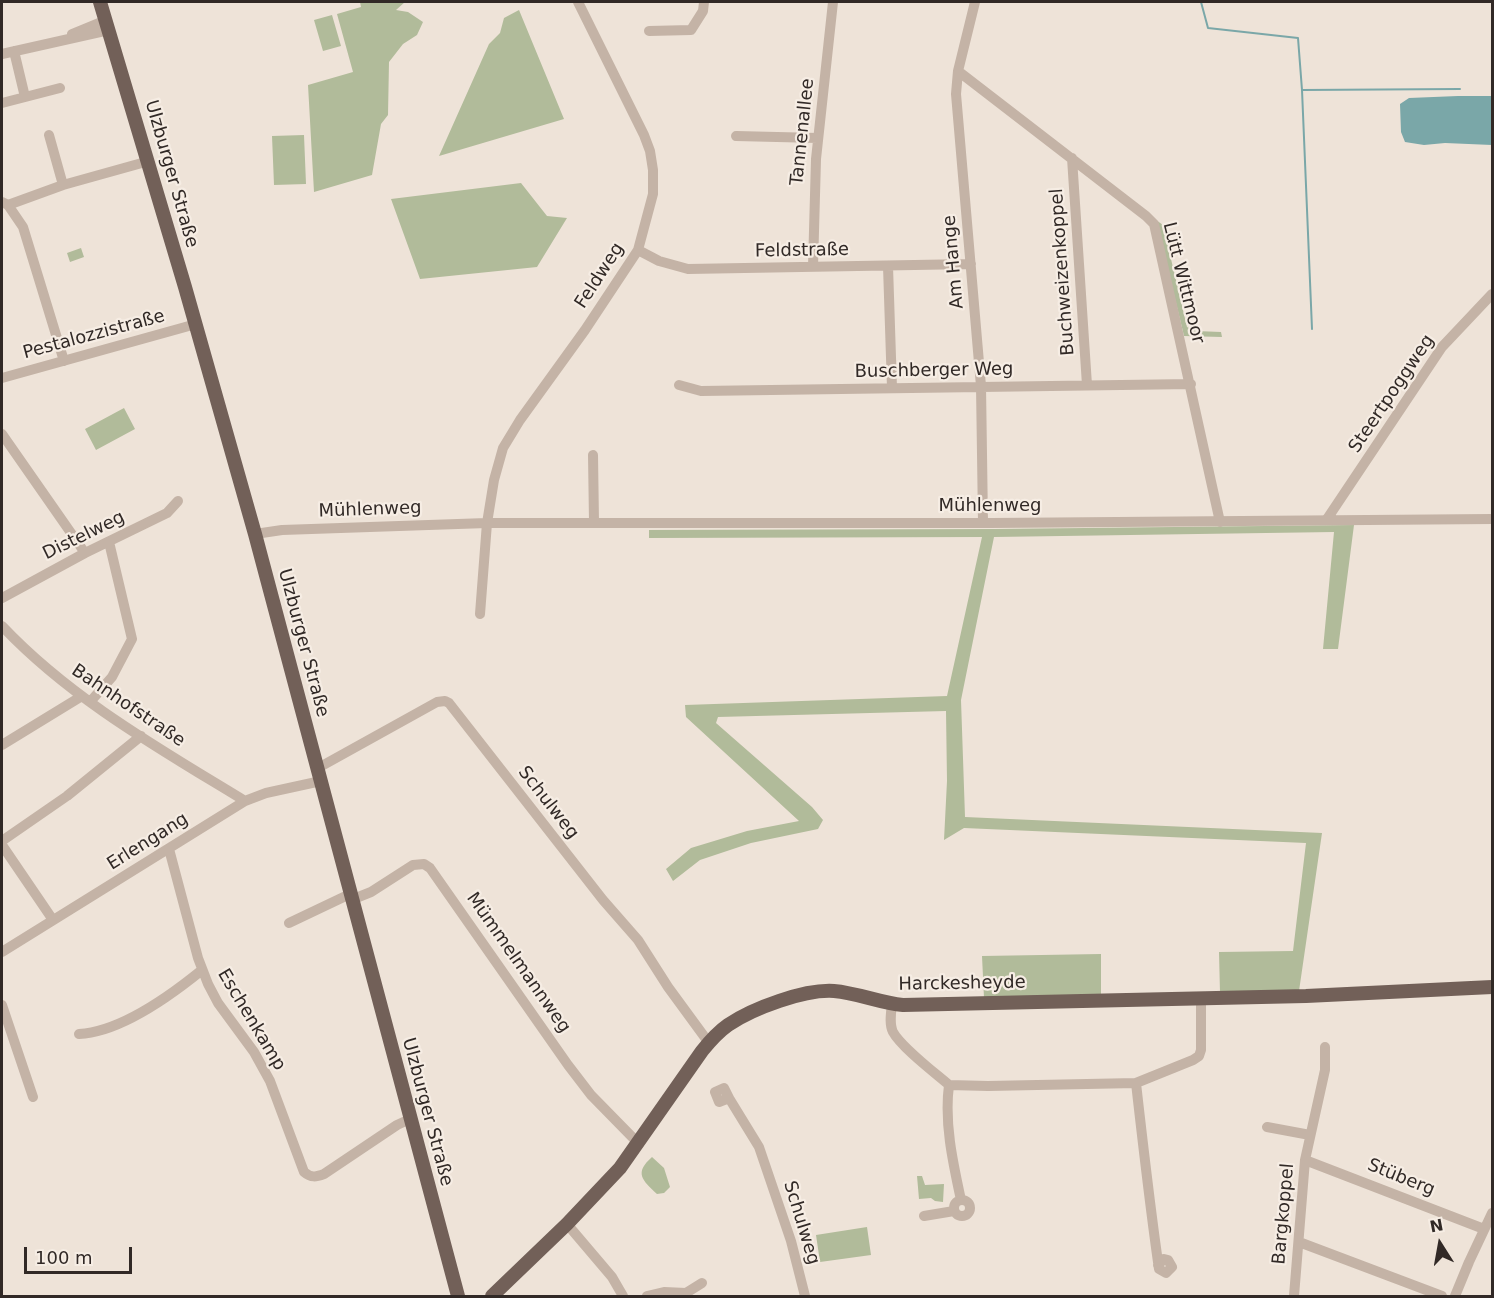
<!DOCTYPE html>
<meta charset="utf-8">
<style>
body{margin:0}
#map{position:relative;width:1494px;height:1298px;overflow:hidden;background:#eee3d8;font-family:"DejaVu Sans",sans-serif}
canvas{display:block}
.frame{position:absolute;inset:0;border:3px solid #312926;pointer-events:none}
.north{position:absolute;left:1410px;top:1214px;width:60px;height:60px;-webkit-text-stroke:4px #f6ede4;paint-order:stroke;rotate:349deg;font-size:16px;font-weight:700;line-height:24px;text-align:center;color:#312926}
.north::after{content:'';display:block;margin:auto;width:21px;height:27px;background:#312926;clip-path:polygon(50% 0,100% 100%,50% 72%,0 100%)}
.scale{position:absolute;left:24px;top:1247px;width:108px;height:27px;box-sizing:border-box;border:3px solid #312926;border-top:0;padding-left:8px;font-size:18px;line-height:21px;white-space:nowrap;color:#312926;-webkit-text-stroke:4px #f6ede4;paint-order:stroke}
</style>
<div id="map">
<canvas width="1494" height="1298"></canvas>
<div class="frame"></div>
<div class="north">N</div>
<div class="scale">100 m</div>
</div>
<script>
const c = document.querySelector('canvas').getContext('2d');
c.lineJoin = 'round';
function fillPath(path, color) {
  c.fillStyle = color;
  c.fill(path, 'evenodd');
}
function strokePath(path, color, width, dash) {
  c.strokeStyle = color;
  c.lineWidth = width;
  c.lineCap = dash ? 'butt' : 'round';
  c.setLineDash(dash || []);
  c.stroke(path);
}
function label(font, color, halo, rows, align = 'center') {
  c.font = font + ' "DejaVu Sans",sans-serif';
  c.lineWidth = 4.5;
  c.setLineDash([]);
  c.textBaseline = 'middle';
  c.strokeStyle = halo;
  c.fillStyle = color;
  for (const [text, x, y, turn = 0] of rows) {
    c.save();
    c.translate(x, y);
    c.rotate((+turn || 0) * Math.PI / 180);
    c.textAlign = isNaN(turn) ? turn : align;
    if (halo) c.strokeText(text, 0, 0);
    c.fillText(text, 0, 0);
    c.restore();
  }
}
const green = new Path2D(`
 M360 2H405L396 10 408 12 423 22 417 35 403 44 389 62 388 115 381 124 372 175 314 192 308 85 353 72 337 14 361 7Z
 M519 10 564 119 439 156 489 44 500 33 504 18Z
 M332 15 341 46 323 51 314 20Z
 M304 135 306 184 274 185 272 136Z
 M521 183 547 216 567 218 537 267 420 279 391 199Z
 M1156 220 1163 225 1187 327 1196 331 1221 332 1222 337 1184 336Z
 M81 248 84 257 70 262 67 253Z
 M124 408 135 429 96 450 85 429Z
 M1354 525 1338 649H1323L1334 532 994 537 961 700 965 817 1322 833 1299 991 1220 993 1219 952 1293 951 1306 843 964 828 944 840 947 781 946 711 718 717 716 723 812 807 823 820 818 829 751 843 700 860 673 881 666 869 691 848 747 831 799 821 686 717 685 705 947 696 982 537 649 538V530L995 529Z
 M1101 954V995L984 998 982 956Z
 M652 1157 664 1168 670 1187 664 1193 657 1194C642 1180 634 1173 652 1157Z
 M917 1176H922L925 1185 944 1184 943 1202 935 1201 931 1198 919 1199Z
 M867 1227 871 1255 820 1262 816 1235Z`);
const water = new Path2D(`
 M1458 96H1492V145L1445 143 1424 145 1405 142 1401 132 1400 104 1409 98Z`);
const stream = new Path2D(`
 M1201 2 1208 28 1298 38 1302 90 1460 89
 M1302 90 1312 329`);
const minor = new Path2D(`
 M975 2 958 71 956 94 981 386 983 522
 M649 31 691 30 703 11 704 2
 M72 34 106 20
 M14 51 25 97
 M2 54 109 30
 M958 71 1146 216 1154 224 1220 522
 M2 103 60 88
 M49 135 63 185
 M736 136 818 138
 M1072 158 1087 385
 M2 202 8 205 23 227 64 361
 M8 205 63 185 149 161
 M638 250 659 261 688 269 971 264
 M888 266 892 388
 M813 267 816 159 833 2
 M2 378 196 324
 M679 385 701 391 1191 384
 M2 434 85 553
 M593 455 594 522
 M1327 519 1442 347 1492 294
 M255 534 282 530 487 523H992L1492 519
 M2 598 85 553 167 513 178 501
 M480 614 487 523 494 480 503 448 520 420 585 330 638 250 653 194V170L650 151 644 135 578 2
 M2 626C71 699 160 749 245 801
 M90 702 112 677 132 639 109 542
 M2 745 82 696
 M318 768 437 702 445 701 449 703 603 900 638 940 668 987 709 1043
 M2 841 67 796 141 736
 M2 845 53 920
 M169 849 198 958 208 984 218 1003 254 1052 270 1081 304 1172C311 1178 316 1177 324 1174L397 1125 410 1119
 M351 900 371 892 413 865 424 864 430 868 568 1065 591 1095 639 1144
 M289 923 350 894
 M2 952 245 801 266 793 321 781
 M892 1004C891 1013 889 1024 893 1032 901 1047 935 1073 949 1085L988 1086 1136 1083 1193 1060 1199 1056 1201 1050V998
 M2 1005 33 1097
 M79 1034C120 1032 170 996 202 970
 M1136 1083C1143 1145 1150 1207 1159 1269L1166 1273 1172 1267 1168 1260 1164 1259 1158 1265
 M949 1085C944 1123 953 1163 961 1200
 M724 1088 729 1098 719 1102 715 1092Z
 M729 1098 759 1147 791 1241 805 1296
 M1267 1127 1310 1135
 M1305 1160 1484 1229
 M954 1208a8 8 0 1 1 16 0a8 8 0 1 1-16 0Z
 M924 1216 954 1211
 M567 1224 612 1277 623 1296
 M1299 1242 1442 1296
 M647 1296 664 1292 686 1293 702 1283
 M1294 1296 1305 1160 1325 1070V1047
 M1455 1296 1469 1262 1492 1213`);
const major = new Path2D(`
 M100 2 185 287 255 534 458 1296
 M492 1296 567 1224 620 1168 702 1051C710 1041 718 1032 728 1025 753 1008 805 989 834 991 858 993 880 1003 903 1005L1306 996 1492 987`);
const streetNames = [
 ["Tannenallee",803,132,-84],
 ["Ulzburger Straße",171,174,74],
 ["Feldstraße",802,251,-1],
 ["Am Hange",954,262,-95],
 ["Buchweizenkoppel",1063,272,-94],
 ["Feldweg",600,276,-57],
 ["Lütt Wittmoor",1183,283,76],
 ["Pestalozzistraße",94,335,-15],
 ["Buschberger Weg",934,371,-1],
 ["Steertpoggweg",1392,394,-56],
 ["Mühlenweg",990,506],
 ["Mühlenweg",370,510,-2],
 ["Distelweg",84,536,-26],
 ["Ulzburger Straße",303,643,75],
 ["Bahnhofstraße",128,706,34],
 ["Schulweg",548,803,52],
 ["Erlengang",148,842,-32],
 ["Mümmelmannweg",518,963,55],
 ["Harckesheyde",962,984,-1],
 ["Eschenkamp",251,1020,59],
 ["Ulzburger Straße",427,1112,75],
 ["Stüberg",1401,1178,22],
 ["Bargkoppel",1284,1214,-85],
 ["Schulweg",801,1223,73]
];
fillPath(green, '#b1bb9a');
fillPath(water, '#7aa7a8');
strokePath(stream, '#7aa7a8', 2);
strokePath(minor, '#c4b3a6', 10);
strokePath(major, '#726058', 14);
label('18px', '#312926', '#f6ede4', streetNames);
</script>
